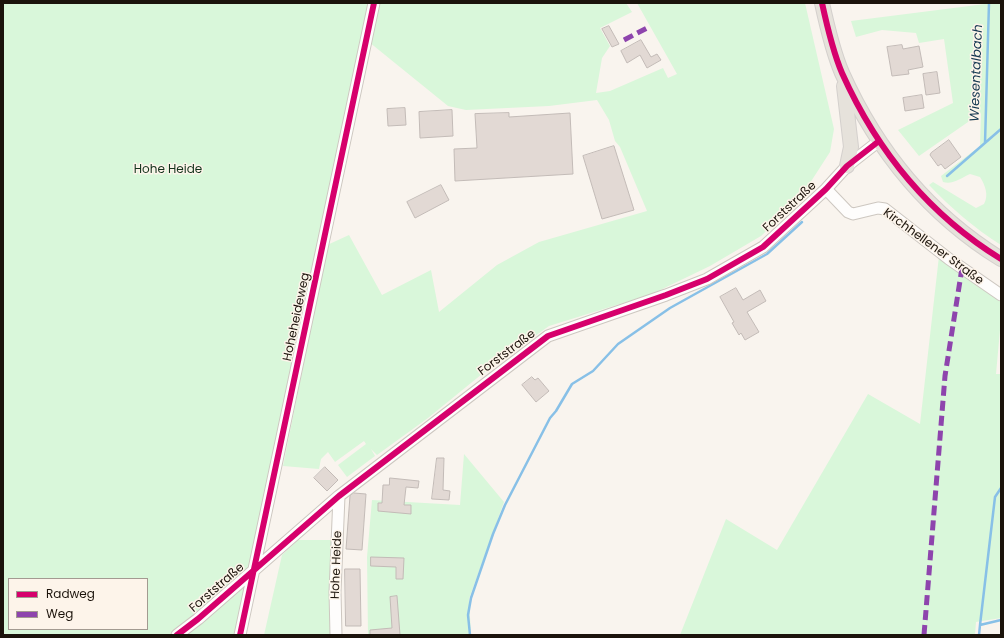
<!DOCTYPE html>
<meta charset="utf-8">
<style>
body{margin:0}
#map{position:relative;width:1004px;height:638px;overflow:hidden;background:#f9f4ee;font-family:Poppins,sans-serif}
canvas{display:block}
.frame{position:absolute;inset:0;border:4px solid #1b130b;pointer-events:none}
.legend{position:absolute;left:8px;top:578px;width:140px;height:52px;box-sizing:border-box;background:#fdf4ea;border:1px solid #a39a91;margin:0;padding:5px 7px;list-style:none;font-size:12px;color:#1b130b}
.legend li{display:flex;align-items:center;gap:8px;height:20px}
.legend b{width:20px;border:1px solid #a39a91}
</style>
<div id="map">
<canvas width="1004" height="638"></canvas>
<div class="frame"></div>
<ul class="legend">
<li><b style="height:5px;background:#d6006c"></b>Radweg</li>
<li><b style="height:5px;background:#8e44ad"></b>Weg</li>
</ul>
</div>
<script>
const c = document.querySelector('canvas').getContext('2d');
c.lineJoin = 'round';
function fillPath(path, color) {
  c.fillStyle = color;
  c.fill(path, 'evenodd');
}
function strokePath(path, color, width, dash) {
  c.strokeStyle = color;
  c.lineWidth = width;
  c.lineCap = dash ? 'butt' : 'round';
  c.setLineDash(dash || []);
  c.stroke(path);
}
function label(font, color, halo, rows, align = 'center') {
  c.font = font + ' Poppins,sans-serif';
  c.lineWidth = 3;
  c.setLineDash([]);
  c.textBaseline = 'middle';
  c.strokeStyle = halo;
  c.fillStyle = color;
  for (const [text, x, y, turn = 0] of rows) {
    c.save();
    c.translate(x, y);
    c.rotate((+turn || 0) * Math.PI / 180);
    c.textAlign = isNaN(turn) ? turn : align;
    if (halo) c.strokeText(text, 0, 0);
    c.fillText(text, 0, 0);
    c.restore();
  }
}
const green = new Path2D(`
 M3 3H370L241 635H3ZM9 579H147V629H9Z
 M378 3H626L632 12 600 28 610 46 602 58 596 93 610 91 663 68 668 78 677 74 637 3H805L834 129 830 152 799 200 761 236 710 266 652 294 549 326 482 374 428 418 377 455 371 449 375 456 347 477 338 465 366 444 364 441 335 462 328 452 321 459 319 469 283 466 312 323 325 246 349 235 382 295 431 270 439 312 497 265 539 242 647 211 620 147 615 141 609 120 597 100 549 106 466 110 448 106 369 42Z
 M985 3H1001V245C974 228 951 208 929 185L933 182 976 208 984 204C989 195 985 185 980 177L970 174C961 178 953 185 943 182L941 176 980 146 981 113 919 156 898 130 953 103 944 39 919 43 916 33 882 30 856 37 851 21 985 4Z
 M939 256 1001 299V319L996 374H1001V618L976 622 975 635H680L726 519 777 550 868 394 920 424Z
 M464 454 504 502 469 599 471 635H368L367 557 372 500 460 505Z
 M298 540H333L332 635H264L282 555Z`);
const stream = new Path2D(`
 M985 143 989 3
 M947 176 1001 129
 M980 625 995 497 1001 488
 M470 635 468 615 471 598 493 534 505 505 550 418 556 411 572 384 593 371 618 344 670 308 767 254 802 222
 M979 635 980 625 1001 620`);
const building = new Path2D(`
 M609 26 619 44 612 47 602 29Z
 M641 40 651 57 657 54 661 60 647 68 640 55 627 63 621 51Z
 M902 45 903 49 919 46 923 67 908 70 909 74 892 76 887 47Z
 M937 72 940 93 926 95 923 74Z
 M922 95 924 108 905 111 903 98Z
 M405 108 406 125 388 126 387 109Z
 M452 110 453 136 420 138 419 112Z
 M509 113V117L570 113 573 174 455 181 454 149 477 148 475 114Z
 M949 140 961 157 945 169 941 164 938 166 930 155 931 153Z
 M614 146 634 210 602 219 583 156Z
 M441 185 449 200 415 218 407 202Z
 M736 288 743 300 760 290 766 301 747 312 759 332 745 340 741 333 739 335 732 323 734 322 720 297Z
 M532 377 535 380 538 378 549 391 536 402 522 385Z
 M437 458H444L443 490 450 491 449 500 432 499Z
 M325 467 338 480 327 491 314 478Z
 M390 478 419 481 418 488 406 487 404 505H411V514L378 511V503H382L383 485H389Z
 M354 493 366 494 362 550 346 549 350 496Z
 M371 557 404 558 403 579H396V567L371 566Z
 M345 569H360L361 626H346Z
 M397 596 400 635H370V630L392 628 390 597Z`);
const minor = new Path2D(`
 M826 189 848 212 853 214 878 208 885 209 949 259 1001 295
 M177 635 198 619 339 496 548 336 666 295 707 279 763 247 826 189 847 166 879 141
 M240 635 374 3
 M336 635 335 592 339 496`);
const major = new Path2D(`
 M822 3C827 26 833 52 842 73 877 151 928 214 1001 259
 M844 86 851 147 847 166`);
const quiet = new Path2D(`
 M624 40 647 28
 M924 635 945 376 962 268`);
const cycleway = new Path2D(`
 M822 3C827 26 833 52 842 73 877 151 928 214 1001 259
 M177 635 198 619 339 496 548 336 666 295 707 279 763 247 826 189 847 166 879 141
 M240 635 374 3`);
const parkNames = [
 ["Hohe Heide",168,170]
];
const streetNames = [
 ["Forststraße",790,207,-43],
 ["Kirchhellener Straße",933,247,36],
 ["Hoheheideweg",297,317,-78],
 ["Forststraße",507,353,-37],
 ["Hohe Heide",337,565,-88],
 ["Forststraße",217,588,-41]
];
const waterNames = [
 ["Wiesentalbach",977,73,-88]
];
fillPath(green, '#d9f7da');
strokePath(stream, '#88c0e7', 2.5);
fillPath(building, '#e2d9d4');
strokePath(building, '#c3bbb7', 1);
strokePath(minor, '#cdc7c0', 13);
strokePath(major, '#d4d0cd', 16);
strokePath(minor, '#fefdfc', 11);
strokePath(major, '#e6e2db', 14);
strokePath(quiet, '#8e44ad', 5, [10, 5]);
strokePath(cycleway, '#d6006c', 6);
label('12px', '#12331a', '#fdf4ea', parkNames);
label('12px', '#1b130b', '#fdf4ea', streetNames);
label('italic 13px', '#143850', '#fdf4ea', waterNames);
</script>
